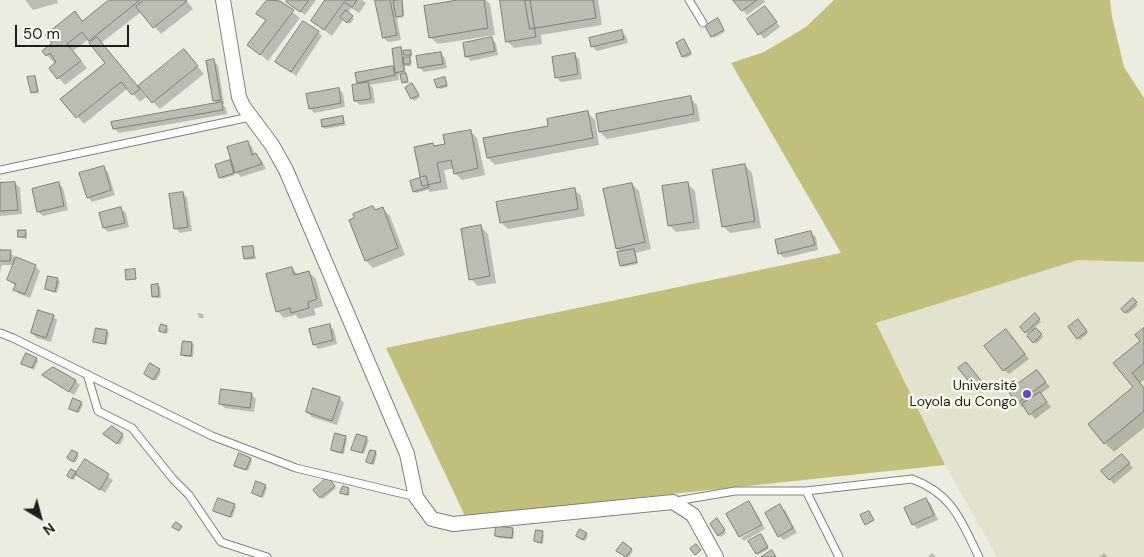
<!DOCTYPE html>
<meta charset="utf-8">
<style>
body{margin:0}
#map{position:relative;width:1144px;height:557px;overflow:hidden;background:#ecece0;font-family:"DM Sans",sans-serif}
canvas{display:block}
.north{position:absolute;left:15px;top:492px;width:50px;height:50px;-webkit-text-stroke:4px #f9faee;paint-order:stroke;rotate:143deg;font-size:14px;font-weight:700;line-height:20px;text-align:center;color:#1e1e1a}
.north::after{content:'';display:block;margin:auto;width:18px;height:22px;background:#1e1e1a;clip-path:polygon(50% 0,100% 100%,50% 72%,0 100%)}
.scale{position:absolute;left:15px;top:25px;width:114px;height:22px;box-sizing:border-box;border:2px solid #1e1e1a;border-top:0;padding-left:6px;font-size:15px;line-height:18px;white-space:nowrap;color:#1e1e1a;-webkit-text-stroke:4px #f9faee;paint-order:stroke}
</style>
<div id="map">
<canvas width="1144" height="557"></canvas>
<div class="north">N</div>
<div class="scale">50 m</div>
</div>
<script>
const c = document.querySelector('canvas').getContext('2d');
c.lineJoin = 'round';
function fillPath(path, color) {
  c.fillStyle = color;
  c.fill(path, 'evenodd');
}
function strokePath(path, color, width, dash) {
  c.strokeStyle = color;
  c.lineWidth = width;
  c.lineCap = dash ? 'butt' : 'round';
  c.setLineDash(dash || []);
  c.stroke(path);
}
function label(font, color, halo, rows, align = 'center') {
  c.font = font + ' "DM Sans",sans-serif';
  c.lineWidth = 5;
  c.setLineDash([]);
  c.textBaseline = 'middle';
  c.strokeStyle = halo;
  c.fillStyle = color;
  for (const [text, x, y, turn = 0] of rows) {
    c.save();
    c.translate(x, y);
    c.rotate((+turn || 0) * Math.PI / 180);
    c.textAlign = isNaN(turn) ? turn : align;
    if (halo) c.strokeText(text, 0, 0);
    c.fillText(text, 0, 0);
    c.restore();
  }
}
const built = new Path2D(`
 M1144 224V557H997L945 465 876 324Z`);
const green = new Path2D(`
 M834 0H1110L1112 17 1124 67 1144 98V262L1078 260 876 323 945 465 465 516 386 348 841 253 731 63 764 52 806 27Z`);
const shadow = new Path2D(`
 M25 0H57L58 3 33 10Z
 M111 0H186L193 9 161 34 141 12 101 43 146 97 140 102 128 88 84 124 62 99 106 63 89 39 73 51 87 68 65 85 50 68 55 64 47 55 75 13 83 22Z
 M268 0H277L300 18 268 61 249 45 266 21 258 13Z
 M288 0H316L305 15 292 6Z
 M326 0H362L366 3 359 13 351 8 348 13 354 19 350 24 344 19 332 36 312 21Z
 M377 0H393L394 2H401L403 4 404 15 397 16V18L405 17 397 19 401 40 388 42 384 38Z
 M465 0H486L490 4 495 35 438 44 430 37Z
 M501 0H598L602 25 541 35 542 44 514 48 507 41Z
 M735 0H764L765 2 747 15Z
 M765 8 780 27 764 39 749 20Z
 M719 22 725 32 714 38 707 26Z
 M621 31 626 36 628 43 597 51 592 46Z
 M318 32 322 36 296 76 277 62Z
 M491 39 496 43 498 55 471 61 467 57 464 44Z
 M684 40 692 55 685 58 683 56Z
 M401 49 403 51H410L412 53V57H408L412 61 411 66H405L406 73H404L409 83 405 84 403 82 401 74H398L399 80 370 85 373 88 375 103 360 105 355 101 361 85 358 82 393 67 396 71ZM403 53 407 56 409 59H404Z
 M184 51 204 74 160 109 153 102Z
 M441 53 445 58 447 68 424 72 419 67Z
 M574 54 579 59 582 79 561 82 556 77Z
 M213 61 218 65 224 104H222L226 108 227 114 119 133 114 129 218 104 214 100Z
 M35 77 36 79 39 93 34 94 32 92Z
 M445 78 448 87 440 89 438 87Z
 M414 86 420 97 414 101 406 88Z
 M339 89 343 93 345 107 314 113 310 108Z
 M690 98 697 105 700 121 607 139 600 132Z
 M588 113 595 120 599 145 495 165 488 158 485 139 550 127Z
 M343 117 346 125 325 129 323 127 322 121Z
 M470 131 477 138 485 175 462 180 455 173 454 168 444 170 448 189 430 192 428 190 416 193 414 191 422 179 433 144 436 147 447 145Z
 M247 142 252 147 255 155 261 159 266 169 241 177 233 169 235 175 222 179 220 177 229 162 235 167Z
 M745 165 752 173 761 228 730 233 723 226Z
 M103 167 108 172 115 195 92 202 88 197Z
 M15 183 20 188 22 214 0 216V187Z
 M59 184 63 188 68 210 43 216 38 212 33 190Z
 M632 184 639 191 651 249 636 253 638 264 623 267 621 265V253L617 248Z
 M688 184 695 191 700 229 676 232 669 225Z
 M574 189 581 196 585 216 508 229 501 222Z
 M183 193 187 198 192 231 180 233 175 228Z
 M373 207 377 211 383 209 390 216 405 255 373 268 366 261 351 221Z
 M121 209 126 213 129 227 108 232 104 228 101 214Z
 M481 227 488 234 496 283 478 286 471 279Z
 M25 231 27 233V239L21 238 19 236Z
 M811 233 816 237 818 250 784 258 779 253Z
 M252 247 254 249 256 259 247 260 245 258Z
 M0 248 2 250 10 252 15 258 35 266 40 271 30 298 19 294 15 290 16 286 9 280 14 265H2L0 272Z
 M292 268 298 275 309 272 316 279 323 306 314 309 316 315 299 319 296 315 284 318 277 311Z
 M49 277 60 281 57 293 46 289Z
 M158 285 160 287 161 298H155L153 296Z
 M1133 300 1138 305 1128 314 1123 309Z
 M197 313 203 314 204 318H199Z
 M1035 315 1041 322 1034 328 1043 337 1036 344 1029 336 1034 332 1032 330 1028 334 1022 327Z
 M53 316 57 320 51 342 37 338 32 333Z
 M1078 321 1088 333 1080 340 1078 338Z
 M162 326 169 329 167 334 160 331Z
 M330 326 334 330 337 344 318 349 314 344Z
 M1144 329V380L1140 383 1144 388V428L1114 452 1105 443 1135 388 1115 363 1142 341Z
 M107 331 109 333 107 345 97 343 95 341Z
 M1010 335 1029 359 1009 374 1004 370Z
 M192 343 194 345 193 357H185L183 355Z
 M36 359 38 361 34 370 23 364Z
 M960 368H971L986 389 980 393Z
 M159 370 161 372 156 381 147 376Z
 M1037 371 1050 387 1040 394 1051 407 1035 419 1024 406 1022 407 1018 402Z
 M44 376 75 381 80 385 74 395Z
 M251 394 256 399 254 412 225 408 220 404Z
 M339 398 344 403 337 425 312 417 307 412Z
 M81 403 83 405 79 413 70 408Z
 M122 435 124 437 120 445 107 436Z
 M358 435 369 440 364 454 353 449Z
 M346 437 347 439 344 454 334 452 332 450Z
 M72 451 79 456 75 463 70 460Z
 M375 452 377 454 374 465 368 462Z
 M250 459 252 461 248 471 236 465Z
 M1126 460 1133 468 1114 484 1103 472Z
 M85 461 113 480 105 493 77 474 74 480 71 478 75 473 77 475Z
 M328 479 336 488 323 499 314 490Z
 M265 486 267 488 263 498 253 493Z
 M348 490 350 492 349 496 342 492Z
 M926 499 931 504 938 520 917 529 913 524Z
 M749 503 753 507 762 523 739 536Z
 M234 505 236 507 232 518 215 511Z
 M780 506 785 510 797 533 784 540 779 536Z
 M719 522 726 533 721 537 719 535Z
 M763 525 765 529 744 541 741 538Z
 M512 529 514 531 513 539 498 538 496 536Z
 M542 533 544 535 543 544 538 543 536 541Z
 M586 534 588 536 585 541 577 536Z
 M763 537 769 549 758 555 757 554Z
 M631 549 633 551 629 557H626L620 553Z
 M932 553 936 557H928Z
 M1104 553 1108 557H1099Z`);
const building = new Path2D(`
 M109 0H140L89 41 82 32 67 44 81 61 57 79 49 68 56 62 50 53 46 56 42 51 52 43 45 35 75 11 82 21Z
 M144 0H186L187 1 153 28 136 7Z
 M267 0 280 1 294 10 260 55 247 45 266 20 256 14Z
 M287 0H309L300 12 286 2Z
 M325 0H357L352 7 344 2 324 30 311 21Z
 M375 0H390L397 35 383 38Z
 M402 0 403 16 396 17 393 1Z
 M458 0H484L488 28 429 38 424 6Z
 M500 0H530L536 37 506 42Z
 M525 0H593L596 18 530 29Z
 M733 0H757L742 11Z
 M765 6 777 22 758 35 747 19Z
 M346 10 353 16 347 23 340 17Z
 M718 18 724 30 711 37 705 26Z
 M303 21 319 31 291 72 275 62Z
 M622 30 624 39 591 47 589 38Z
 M97 37 140 89 132 95 121 82 76 118 60 99 105 63 89 43Z
 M492 37 495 51 465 57 463 43Z
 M684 39 691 53 682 57 676 43Z
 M401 47 404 71 395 73 392 49Z
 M184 49 198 66 152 103 138 86Z
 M404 50H411V55H404Z
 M441 52 443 64 418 68 416 56Z
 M575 53 578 74 555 78 552 57Z
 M404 57H410V64H404Z
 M214 59 221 100 213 101 206 61Z
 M393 66 395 75 357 83 355 73Z
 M406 73 408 81 402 83 400 75Z
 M35 76 38 91 31 93 27 77Z
 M445 77 447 85 437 88 434 80Z
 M368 82 371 99 354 101 352 85Z
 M412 83 419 95 411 99 405 88Z
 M339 88 341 103 309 109 306 94Z
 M691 96 694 114 599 132 596 114Z
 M222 102 223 110 113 129 111 122Z
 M588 111 593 138 487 158 483 138 548 126 547 119Z
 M343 116 344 123 322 127 321 120Z
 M471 130 478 168 454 174 451 160 437 163 441 182 422 186 414 147 433 143 434 146 445 144 443 135Z
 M248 141 252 155 256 153 262 164 235 173 227 147Z
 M230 160 234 173 219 178 215 165Z
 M745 164 755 221 722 227 712 170Z
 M104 166 111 190 87 198 79 173Z
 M426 176 429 187 413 192 410 181Z
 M15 182 18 210 0 211V183Z
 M59 182 64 206 37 212 32 189Z
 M688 182 694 222 668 226 662 186Z
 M632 183 645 242 616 249 603 189Z
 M575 188 578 209 500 223 496 202Z
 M183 192 188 227 174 229 169 194Z
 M373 206 375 210 383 207 398 248 365 261 349 220 354 218 353 214Z
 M121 207 125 223 103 228 99 213Z
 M481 225 490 276 469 280 461 229Z
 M18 230H26L25 237H18Z
 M811 231 815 245 778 254 775 240Z
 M253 246 254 257 244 259 242 247Z
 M634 249 637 262 620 266 617 252Z
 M0 250H11L10 261H0Z
 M16 257 36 265 25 294 13 290 16 284 7 280Z
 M292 267 294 275 309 271 317 299 308 302 309 308 291 313 290 308 276 312 266 274Z
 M135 269 136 279 126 280 125 270Z
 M48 276 58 278 55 292 45 289Z
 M158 284 159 296 152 297 151 285Z
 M1133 298 1137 302 1125 313 1121 309Z
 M38 310 54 315 46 338 31 333Z
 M1035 313 1040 319 1025 333 1020 327Z
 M1078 319 1087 331 1077 339 1068 327Z
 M161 324 167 326 165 333 159 331Z
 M330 324 333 340 313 345 309 329Z
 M96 328 107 330 105 344 93 342Z
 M1036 328 1042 334 1033 343 1027 336Z
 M1144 328V363L1132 373 1144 388V411L1104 444 1088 424 1133 387 1113 363 1140 341 1135 335Z
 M1006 329 1025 354 1003 371 984 346Z
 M183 341 192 342 191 356 181 355Z
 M26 353 37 358 32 368 21 364Z
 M966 362 983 383 975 389 958 368Z
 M150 363 160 369 153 380 144 374Z
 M53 367 76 380 69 392 42 375Z
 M1037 370 1046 382 1017 403 1008 391Z
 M313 388 340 397 332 421 306 412Z
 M221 389 252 393 250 408 219 404Z
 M1040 392 1047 402 1029 415 1022 404Z
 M73 398 82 402 77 412 69 409Z
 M112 426 123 434 117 444 103 434Z
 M335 433 346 436 342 453 331 450Z
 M357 434 367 437 362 453 351 450Z
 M72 450 78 453 73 462 67 458Z
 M370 450 376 451 372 464 366 462Z
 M239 453 251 458 246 470 234 466Z
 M1122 454 1130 463 1109 480 1101 471Z
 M85 459 109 474 100 490 75 474Z
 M71 469 76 472 72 479 67 476Z
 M328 477 335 486 320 498 313 490Z
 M256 481 266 485 261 497 252 493Z
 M343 486 349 488 347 495 340 493Z
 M218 498 235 504 230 517 213 511Z
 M926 498 934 515 912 525 904 508Z
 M749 501 762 525 739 537 726 514Z
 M780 504 793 528 778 537 765 513Z
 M869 511 874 520 865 525 860 515Z
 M717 518 725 530 718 536 710 524Z
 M176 522 182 526 179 531 172 527Z
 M496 526 513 528 512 538 495 536Z
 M580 529 587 533 583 540 576 536Z
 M536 530 543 531 541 543 534 541Z
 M761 534 768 547 756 554 748 541Z
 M623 542 632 549 626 557 616 551Z
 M696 544 701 550 695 555 690 549Z
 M772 550 776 557H761Z`);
const lane = new Path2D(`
 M689 0 703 23
 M0 170 250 117
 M0 333 13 338 212 436 296 468 416 497
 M87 374 98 411 132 428 173 479 189 495 221 542 267 557
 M806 491 839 557
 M676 501 735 491H806L912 479C953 494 961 521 979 557`);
const street = new Path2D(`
 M223 0 239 97 243 106 272 145 286 170 407 454 416 497 432 519 453 524 673 502 693 515 716 557`);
const markers = [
 [1027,394,5,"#6049c1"]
];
const poiNames = [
 ["Université",1017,386],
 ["Loyola du Congo",1017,402]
];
fillPath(built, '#e2e2cf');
fillPath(green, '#c1bf7c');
fillPath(shadow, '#0003');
fillPath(building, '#bcbcb1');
strokePath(building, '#7e7e74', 1);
strokePath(lane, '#818177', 9);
strokePath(street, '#818177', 16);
strokePath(lane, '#fff', 7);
strokePath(street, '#fff', 14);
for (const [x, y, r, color] of markers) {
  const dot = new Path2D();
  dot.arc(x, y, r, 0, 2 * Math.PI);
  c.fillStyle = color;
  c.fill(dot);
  strokePath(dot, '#f9faee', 2);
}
label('14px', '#1e1e1a', '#f9faee', poiNames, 'right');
</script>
